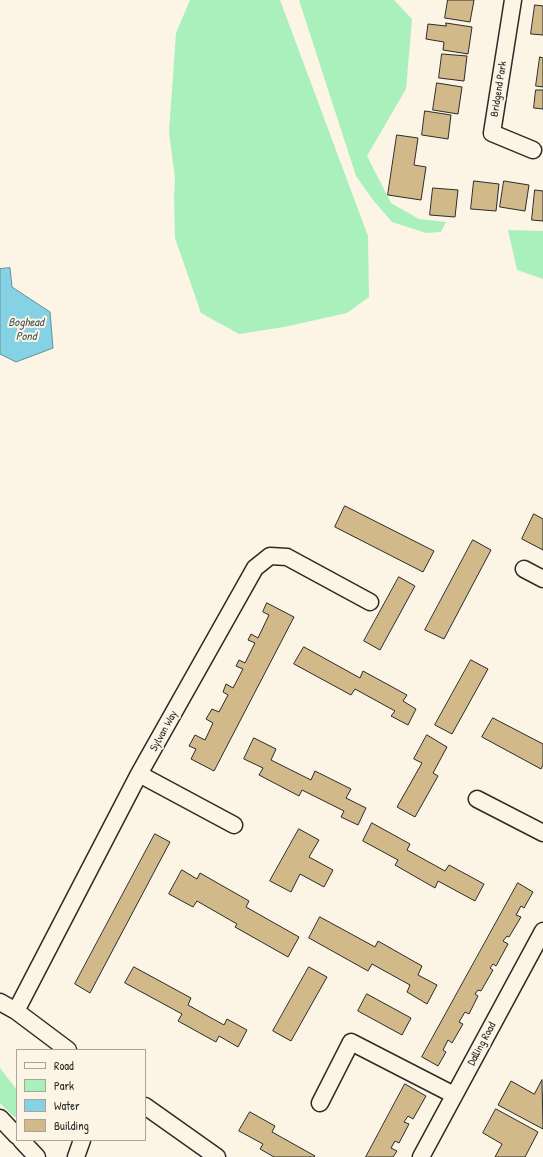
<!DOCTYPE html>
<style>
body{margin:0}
#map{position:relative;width:543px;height:1157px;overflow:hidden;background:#fcf5e5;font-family:"Patrick Hand",sans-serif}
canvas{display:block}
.legend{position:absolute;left:16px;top:1049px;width:130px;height:92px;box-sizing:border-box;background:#fcf5e5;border:1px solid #a8a49b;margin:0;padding:5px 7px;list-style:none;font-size:12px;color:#2b2b2b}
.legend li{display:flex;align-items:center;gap:8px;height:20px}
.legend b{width:20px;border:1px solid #a8a49b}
</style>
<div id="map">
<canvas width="543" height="1157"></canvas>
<ul class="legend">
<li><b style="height:5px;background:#fcf5e5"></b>Road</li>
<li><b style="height:11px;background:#a9f0bc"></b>Park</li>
<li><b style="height:11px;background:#86d2e5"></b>Water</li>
<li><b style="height:11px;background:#d2b989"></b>Building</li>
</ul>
</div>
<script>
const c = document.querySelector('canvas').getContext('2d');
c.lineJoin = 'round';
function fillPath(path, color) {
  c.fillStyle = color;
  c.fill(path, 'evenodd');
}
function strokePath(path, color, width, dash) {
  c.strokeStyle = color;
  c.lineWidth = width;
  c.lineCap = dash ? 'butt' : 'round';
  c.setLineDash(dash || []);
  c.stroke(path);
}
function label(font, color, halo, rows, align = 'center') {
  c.font = font + ' "Patrick Hand",sans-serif';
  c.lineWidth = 4;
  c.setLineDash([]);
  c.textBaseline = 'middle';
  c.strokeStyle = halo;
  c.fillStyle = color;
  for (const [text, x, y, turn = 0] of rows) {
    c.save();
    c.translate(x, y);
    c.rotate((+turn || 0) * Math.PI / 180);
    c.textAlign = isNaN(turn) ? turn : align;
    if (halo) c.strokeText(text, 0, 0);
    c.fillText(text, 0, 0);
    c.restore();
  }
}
const green = new Path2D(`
 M190 0H280L368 236 369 297 347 313 284 327 239 334 201 313 175 238 174 196 175 178 169 132 176 33Z
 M299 0H394L412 19 406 89 367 156 391 203 419 219 446 222 441 232 426 233 392 222 373 200 356 176Z
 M508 230 543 231V279L517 270Z
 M0 1068 17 1090V1118L13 1116 0 1103Z`);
const water = new Path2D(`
 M10 268 12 287 50 312 53 348 16 362 0 354V269Z`);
const building = new Path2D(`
 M448 0H474L470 22 445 18Z
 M535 5 543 6V35L531 34Z
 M446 23 472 27 468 54 443 50 444 42 426 39 428 24 446 26Z
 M442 54 467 56 464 81 439 78Z
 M540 57 543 58V87L536 86Z
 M437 83 462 87 458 114 433 110Z
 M536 90H543V109L534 108Z
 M425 111 451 115 448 139 422 135Z
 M397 135 418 138 414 165 426 167 421 200 388 195Z
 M474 181 499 184 496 211 471 209Z
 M504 181 529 185 525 211 500 207Z
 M433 188 458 190 455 217 430 215Z
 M535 190 543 191V221L532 220Z
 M345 506 434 551 423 572 335 527Z
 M534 514 543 519V550L522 539Z
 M473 540 491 550 444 639 425 630Z
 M399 577 415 586 380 650 364 641Z
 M267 603 294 617 214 771 191 759 196 749 189 746 195 735 205 740 213 723 206 719 212 709 219 712 228 695 223 692 226 684 233 688 243 669 236 666 239 660 245 663 255 643 248 640 251 634 258 638 269 615 263 612Z
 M304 647 360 678 363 671 407 695 403 701 416 709 408 725 391 716 395 711 355 689 351 695 294 664Z
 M471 660 488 669 452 734 435 725Z
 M493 718 543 744V765L541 769 482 737Z
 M427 735 447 747 433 773 438 776 415 817 397 807 422 763 414 759Z
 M254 738 276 749 271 760 311 780 315 771 351 789 346 798 366 808 358 825 341 817 344 811 302 790 299 796 259 775 263 768 244 759Z
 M372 823 410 844 407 850 445 871 449 865 484 884 475 901 438 881 435 888 395 865 398 860 363 841Z
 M299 829 319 840 309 857 333 870 324 887 300 874 291 892 270 881Z
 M155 834 170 842 90 993 75 984Z
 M182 870 197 879 200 873 249 901 246 907 299 937 288 957 235 927 237 924 197 901 193 907 169 894Z
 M518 883 533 892 524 908 521 906 516 915 521 917 509 937 507 936 503 941 508 944 496 966 493 964 490 968 493 970 481 991 478 990 475 994 478 996 469 1014 465 1012 459 1022 463 1024 452 1043 448 1040 443 1050 446 1052 438 1066 422 1057Z
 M320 917 375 947 378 941 422 966 418 975 437 985 427 1004 407 992 410 985 372 964 368 971 309 938Z
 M134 967 191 998 188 1005 224 1025 227 1019 247 1030 238 1047 219 1036 216 1042 178 1021 182 1014 125 983Z
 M309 967 327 977 291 1041 273 1031Z
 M367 994 411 1018 402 1035 358 1011Z
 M542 1080 543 1129 498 1105 511 1081 534 1094Z
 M405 1084 426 1096 413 1119 408 1116 404 1122 409 1124 399 1143 395 1141 391 1148 397 1151 393 1157H366Z
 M496 1109 538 1132 525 1157H495L502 1144 483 1133Z
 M250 1112 275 1126 272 1132 315 1156 314 1157H274L260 1149 263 1144 239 1131Z`);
const street = new Path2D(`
 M513 0 492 133 533 150
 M524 569 543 579
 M139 774 234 825
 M477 799 543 833
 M0 1002 16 1011 68 1050
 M16 1011 139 774 255 568 270 556 287 557 370 602
 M320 1103 351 1042 454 1095
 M145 1106 217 1157
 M0 1118 17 1136
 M21 1140 37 1157
 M76 1157 82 1140
 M421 1157 543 931`);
const streetNames = [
 ["Bridgend Park",499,89,-81],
 ["Sylvan Way",164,731,-61],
 ["Dalling Road",482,1044,-62]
];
const waterNames = [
 ["Boghead",26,323],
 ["Pond",26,337]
];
fillPath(green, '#a9f0bc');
fillPath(water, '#86d2e5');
strokePath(water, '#628f9b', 1);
fillPath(building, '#d2b989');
strokePath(building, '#2b2b2b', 1);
strokePath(street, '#2b2b2b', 19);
strokePath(street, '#fcf5e5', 16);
label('11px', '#2b2b2b', '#fcf5e5', streetNames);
label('italic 12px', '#42555a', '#fcf5e5', waterNames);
</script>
